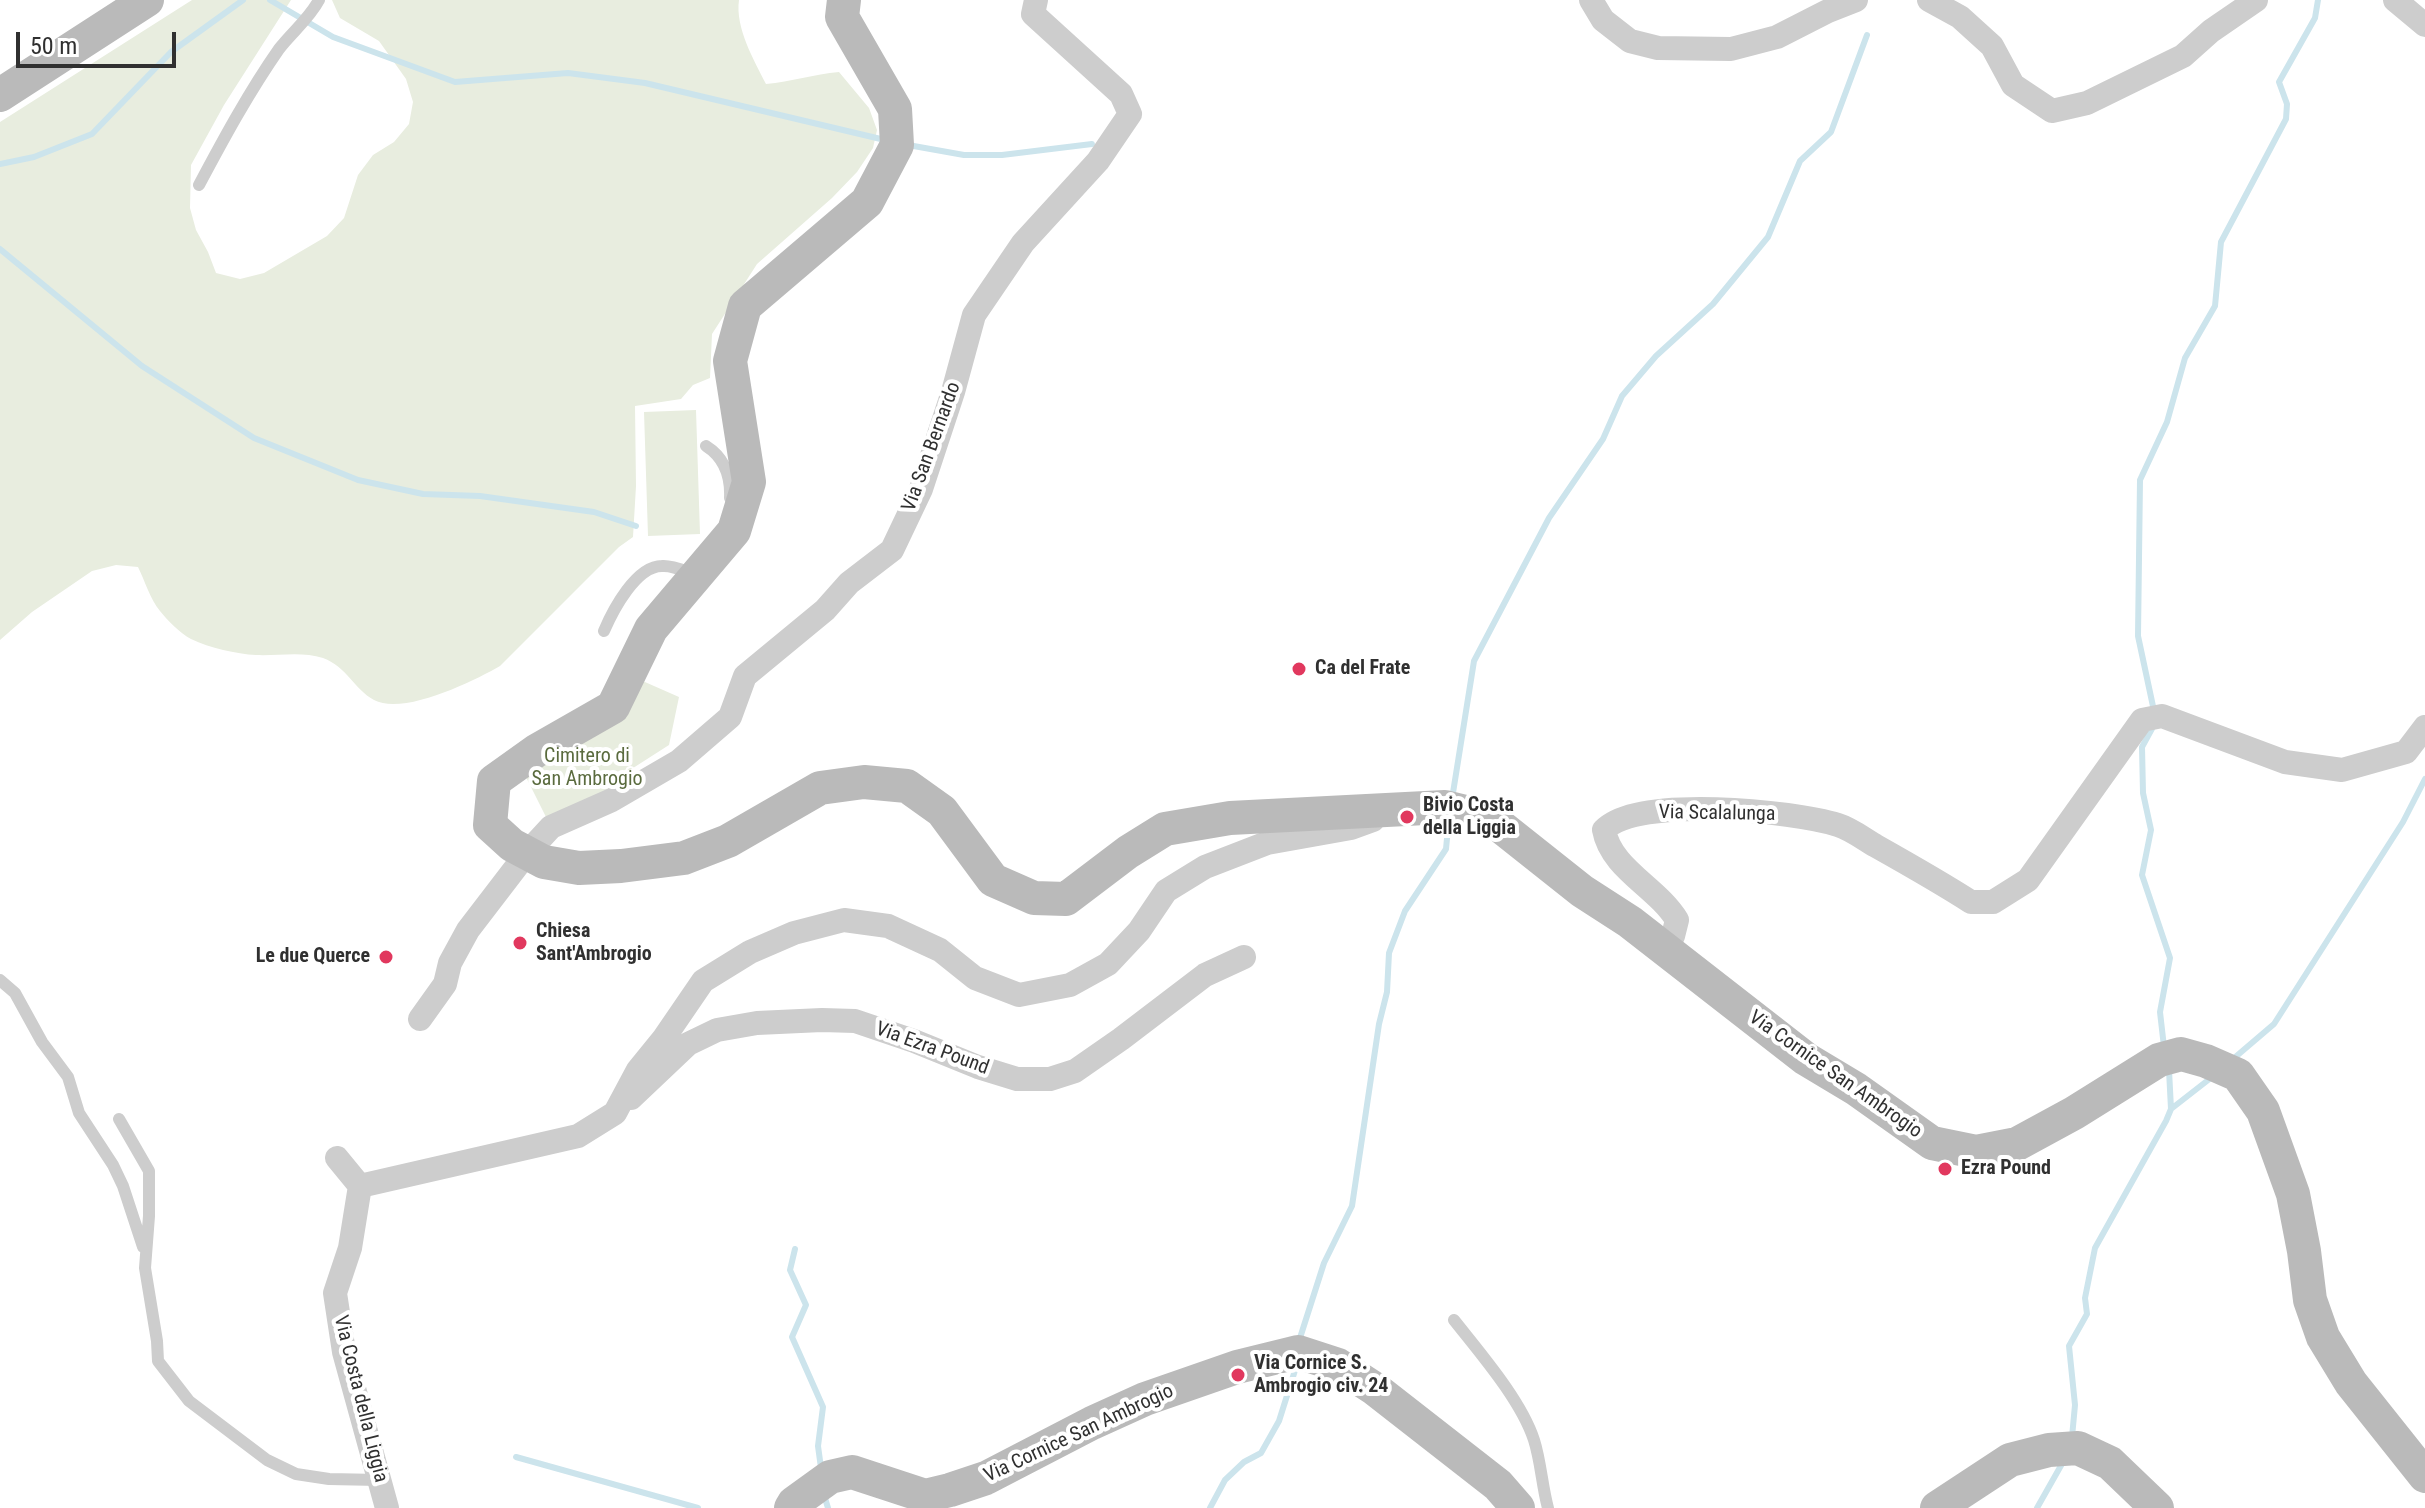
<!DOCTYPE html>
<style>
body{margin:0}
#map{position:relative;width:2425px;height:1508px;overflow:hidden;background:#fff;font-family:"Roboto Condensed",sans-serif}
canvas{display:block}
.scale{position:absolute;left:16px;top:32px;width:160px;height:36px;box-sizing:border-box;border:4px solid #303030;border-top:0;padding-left:10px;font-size:24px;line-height:28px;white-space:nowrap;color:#303030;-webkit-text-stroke:6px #fff;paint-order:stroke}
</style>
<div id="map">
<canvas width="2425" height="1508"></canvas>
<div class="scale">50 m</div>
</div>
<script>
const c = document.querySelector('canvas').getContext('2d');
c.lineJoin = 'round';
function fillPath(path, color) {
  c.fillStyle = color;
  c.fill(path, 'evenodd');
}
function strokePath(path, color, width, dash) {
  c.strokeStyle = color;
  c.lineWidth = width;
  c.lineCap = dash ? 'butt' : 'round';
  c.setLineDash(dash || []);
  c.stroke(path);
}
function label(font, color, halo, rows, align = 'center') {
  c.font = font + ' "Roboto Condensed",sans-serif';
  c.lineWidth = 8;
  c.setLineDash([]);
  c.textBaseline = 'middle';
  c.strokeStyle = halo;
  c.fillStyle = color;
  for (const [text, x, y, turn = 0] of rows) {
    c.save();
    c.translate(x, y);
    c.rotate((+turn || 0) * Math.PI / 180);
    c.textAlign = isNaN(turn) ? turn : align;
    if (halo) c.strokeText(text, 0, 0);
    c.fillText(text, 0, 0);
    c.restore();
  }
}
const green = new Path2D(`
 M192 0H291L224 105 191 165 190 208 196 230 208 252 216 273 240 279 264 273 327 236 344 218 358 175 373 155 394 142 409 124 413 102 406 79 379 41 340 18 332 0H739C735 28 754 60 766 84 791 82 814 74 839 72L869 108 877 130 873 148 857 172 832 198 757 264 712 334 710 378 693 385 681 399 635 406 636 486 633 537 619 547 500 666C474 681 403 716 374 700 354 689 347 667 323 658 302 651 278 656 256 655 236 654 210 648 191 639 181 634 167 620 160 611 150 599 145 581 138 567L116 565 92 571 32 612 0 640V122Z
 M696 410 700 534 648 536 644 412Z
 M629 675 679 697 669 745 630 770 639 784 551 827 519 763Z`);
const stream = new Path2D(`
 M270 0 333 37 455 82 568 73 645 83 885 140
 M908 145 964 155H1002L1092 144
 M0 164 34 157 92 134 171 52 243 0
 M0 249 142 366 254 438 358 480 423 494 480 496 594 512 636 526
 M2154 711 2138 636 2140 480 2167 422 2185 358 2215 306 2221 242 2286 119 2287 104 2279 82 2315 18 2318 0
 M2154 725 2142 747 2143 793 2151 830 2142 875 2170 958 2160 1012 2164 1047
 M1452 799 1474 661 1549 518 1603 439 1622 396 1656 356 1713 304 1768 237 1800 161 1831 132 1867 35
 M2233 1059 2274 1024 2403 822 2425 779
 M2171 1109 2212 1077
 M795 1249 790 1270 806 1305 792 1337 823 1407 818 1446 821 1468
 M1299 1341 1324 1263 1352 1206 1379 1024 1387 992 1389 953 1405 911 1446 849 1449 817
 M2072 1437 2075 1405 2069 1346 2087 1314 2085 1298 2095 1248 2166 1121 2171 1109 2169 1070
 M516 1457 698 1508
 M824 1495 828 1508
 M1210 1508 1225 1480 1244 1462 1261 1453 1279 1421 1297 1364
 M2037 1508 2063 1462`);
const lane = new Path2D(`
 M199 185C224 138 249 92 279 49 292 32 309 19 319 0
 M706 446C725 458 731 476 730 498
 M604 631C613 610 636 566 662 566 672 565 685 571 694 574
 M0 980 15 993 42 1042 68 1077 79 1113 113 1165 123 1186 143 1247
 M119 1119 149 1171V1216L145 1268 157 1341 158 1361 189 1401 267 1460 296 1474 329 1479 379 1480
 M1454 1320C1480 1353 1521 1400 1534 1440 1541 1462 1542 1486 1548 1508`);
const street = new Path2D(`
 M1591 0 1603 20 1630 41 1658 48 1731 49 1777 37 1828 11 1856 0
 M1929 0 1960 17 1992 46 2013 85 2052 111 2087 103 2183 56 2211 31 2256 0
 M2395 0 2425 25
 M1664 949 1673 936 1677 920C1657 887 1611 869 1604 830 1637 795 1793 811 1838 825 1851 829 1864 839 1876 846 1908 864 1940 882 1971 902H1993L2028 880 2142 720 2162 716 2285 762 2342 770 2406 752 2425 727
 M420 1019 445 984 450 963 468 930 527 853 551 827 612 800 679 761 730 717 745 676 825 610 849 583 892 550 921 489 953 392 974 315 1023 243 1098 161 1130 114 1121 94 1033 14 1036 0
 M631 1098 688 1044 717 1030 757 1023 822 1020 855 1021 914 1041 978 1067 1017 1079H1050L1075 1071 1121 1039 1205 975 1244 957
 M337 1158 360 1186 350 1248 335 1293 344 1352 387 1508
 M360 1186 578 1136 615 1113 638 1070 664 1038 703 981 750 952 794 933 844 920 888 926 940 950 975 978 1019 995 1070 985 1108 964 1139 931 1166 891 1205 867 1267 843 1351 828 1373 820`);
const secondary = new Path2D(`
 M844 0 842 17 895 109 897 145 867 202 745 306 730 361 749 482 734 531 651 629 613 707 536 751 494 781 490 825 512 845 544 862 579 868 621 866 684 858 728 841 820 788 864 782 907 786 942 811 993 880 1034 898 1066 899 1128 852 1165 829 1230 818 1445 807 1490 818 1582 891 1630 922 1806 1059 1856 1089 1932 1143 1976 1152 2017 1144 2074 1113 2159 1060 2181 1054 2206 1061 2238 1075 2263 1111 2293 1194 2304 1251 2310 1300 2323 1337 2351 1383 2425 1476
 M0 95 147 0
 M791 1508 794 1503 830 1477 852 1472 925 1496 950 1490 986 1478 1092 1423 1145 1399 1237 1367 1298 1352 1338 1365 1375 1389 1498 1485 1518 1508
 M1937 1508 2010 1460 2049 1450 2078 1448 2110 1463 2157 1508`);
const markers = [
 [1299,669,8,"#e1385e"],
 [1407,817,8,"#e1385e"],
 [520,943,8,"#e1385e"],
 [386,957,8,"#e1385e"],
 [1945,1169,8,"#e1385e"],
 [1238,1375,8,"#e1385e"]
];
const streetNames = [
 ["Via San Bernardo",932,447,-70],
 ["Via Scalalunga",1717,814,1],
 ["Via Ezra Pound",932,1049,20],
 ["Via Cornice San Ambrogio",1835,1075,35],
 ["Via Costa della Liggia",360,1399,76],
 ["Via Cornice San Ambrogio",1079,1434,-25]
];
const poiNames = [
 ["Ca del Frate",1315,669],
 ["Bivio Costa",1423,806],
 ["della Liggia",1423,829],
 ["Chiesa",536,932],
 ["Sant'Ambrogio",536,955],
 ["Le due Querce",370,957,"right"],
 ["Ezra Pound",1961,1169],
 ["Via Cornice S.",1254,1364],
 ["Ambrogio civ. 24",1254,1387]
];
const parkNames = [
 ["Cimitero di",587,757],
 ["San Ambrogio",587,780]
];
fillPath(green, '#e8eddf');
strokePath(stream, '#cce4ec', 6);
strokePath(lane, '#cdcdcd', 12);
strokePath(street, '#cdcdcd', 24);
strokePath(secondary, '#bababa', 34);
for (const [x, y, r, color] of markers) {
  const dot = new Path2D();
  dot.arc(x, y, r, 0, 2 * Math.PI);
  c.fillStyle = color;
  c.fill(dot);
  strokePath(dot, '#fff', 3);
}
label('20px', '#303030', '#fff', streetNames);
label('bold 20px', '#303030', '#fff', poiNames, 'left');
label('20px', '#5a6b3e', '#fff', parkNames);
</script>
